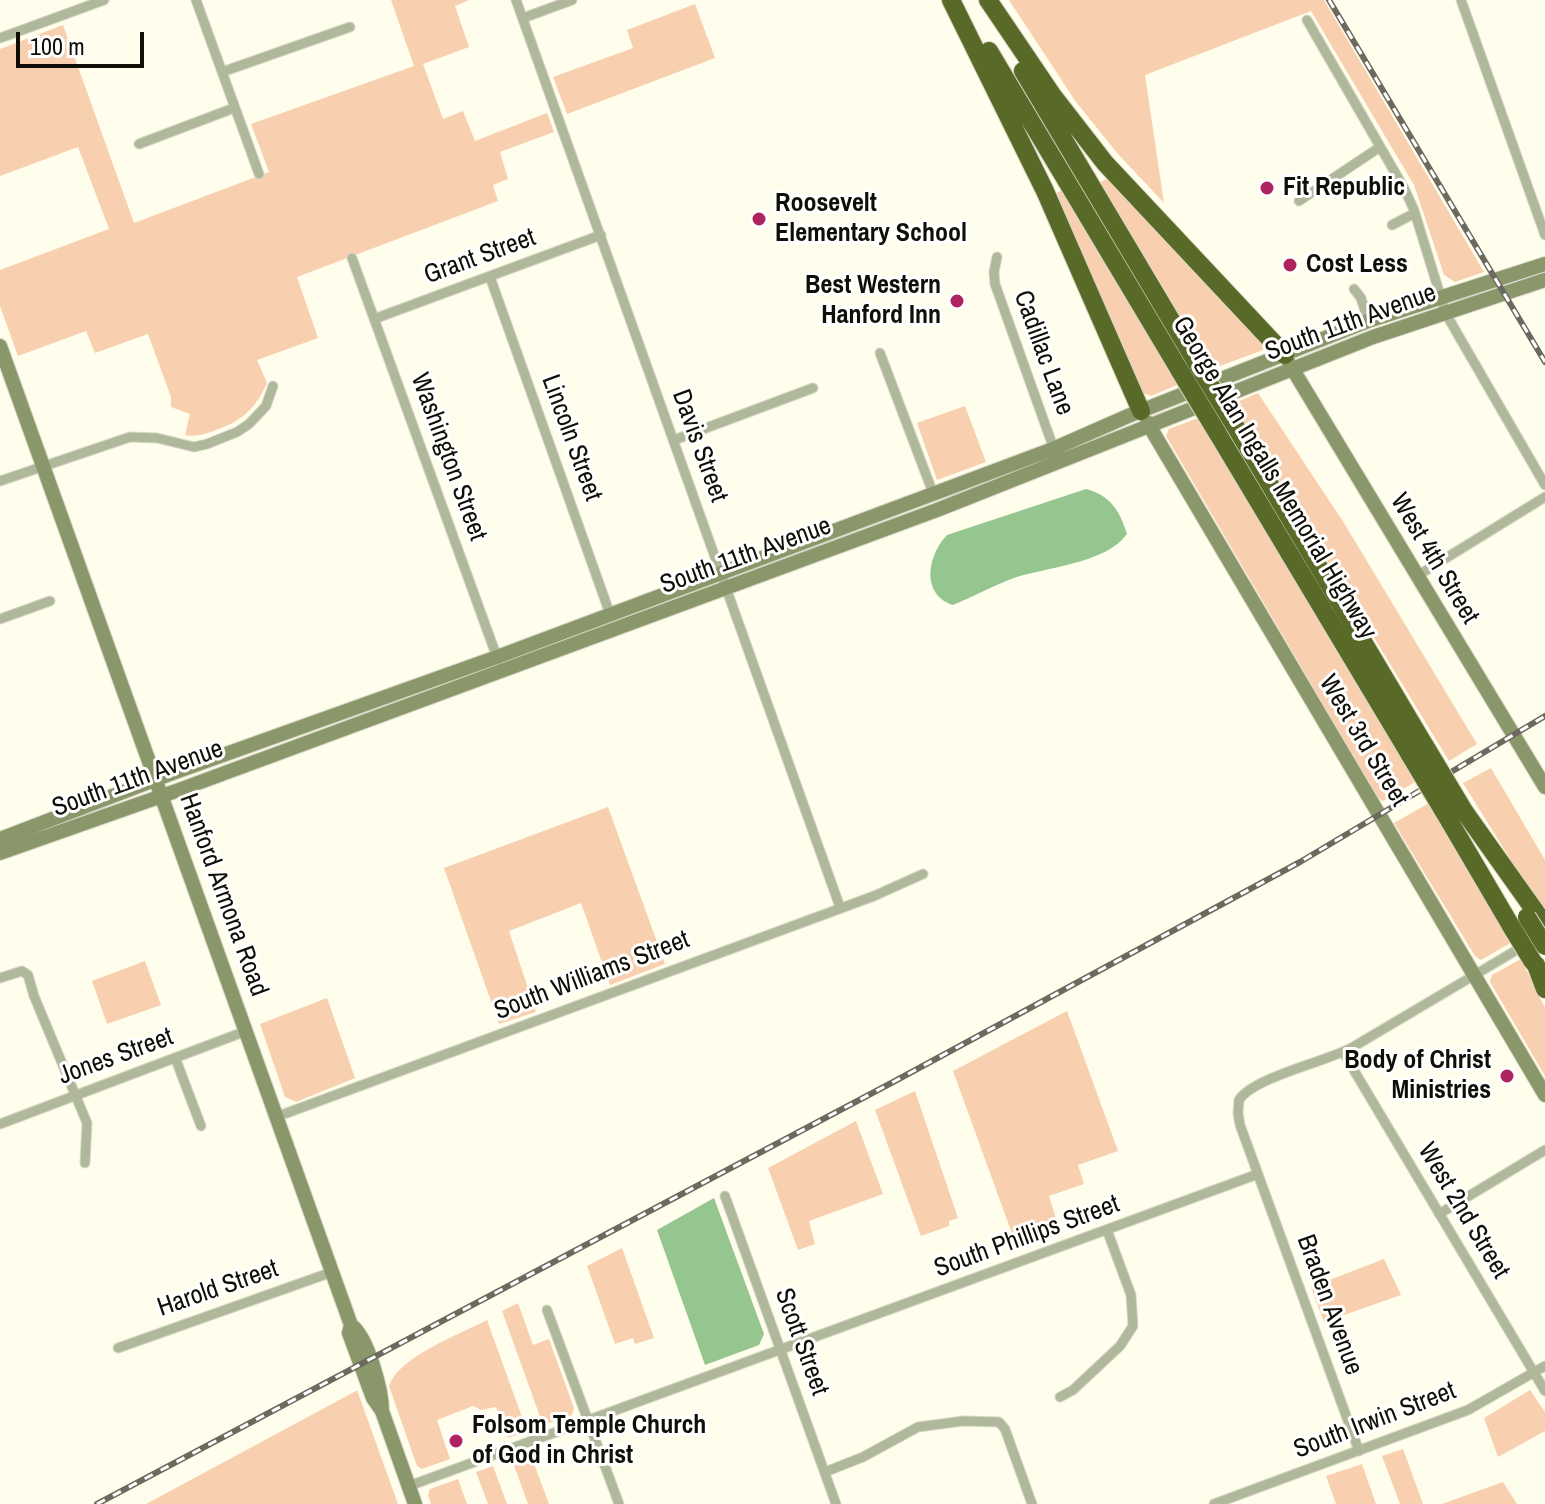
<!DOCTYPE html>
<style>
body{margin:0}
#map{position:relative;width:1545px;height:1504px;overflow:hidden;background:#fffdeb;font-family:"Archivo Narrow",sans-serif}
canvas{display:block}
.scale{position:absolute;left:16px;top:32px;width:128px;height:36px;box-sizing:border-box;border:4px solid #0f0e07;border-top:0;padding-left:10px;font-size:24px;line-height:28px;white-space:nowrap;color:#0f0e07;-webkit-text-stroke:6px #fff;paint-order:stroke}
</style>
<div id="map">
<canvas width="1545" height="1504"></canvas>
<div class="scale">100 m</div>
</div>
<script>
const c = document.querySelector('canvas').getContext('2d');
c.lineJoin = 'round';
function fillPath(path, color) {
  c.fillStyle = color;
  c.fill(path, 'evenodd');
}
function strokePath(path, color, width, dash) {
  c.strokeStyle = color;
  c.lineWidth = width;
  c.lineCap = dash ? 'butt' : 'round';
  c.setLineDash(dash || []);
  c.stroke(path);
}
function label(font, color, halo, rows, align = 'center') {
  c.font = font + ' "Archivo Narrow",sans-serif';
  c.lineWidth = 6;
  c.setLineDash([]);
  c.textBaseline = 'middle';
  c.strokeStyle = halo;
  c.fillStyle = color;
  for (const [text, x, y, turn = 0] of rows) {
    c.save();
    c.translate(x, y);
    c.rotate((+turn || 0) * Math.PI / 180);
    c.textAlign = isNaN(turn) ? turn : align;
    if (halo) c.strokeText(text, 0, 0);
    c.fillText(text, 0, 0);
    c.restore();
  }
}
const green = new Path2D(`
 M391 0H469L455 6 469 47 423 64 443 119 463 111 475 141 547 113 554 132 500 152 508 179 493 185 498 201 297 277 318 338 257 360 267 383C256 408 242 421 216 430 205 434 197 437 185 435L190 414 171 407V397L148 334 95 353 86 331 18 356 0 306V270L109 229 78 147 0 176V49L63 25 134 223 269 172 251 124 414 66Z
 M1009 0H1324L1484 272 1455 282 1444 275 1414 185 1311 11 1145 75 1164 203 1118 154 1076 102Z
 M695 4 715 58 567 114 553 77 633 48 627 30Z
 M1110 176 1264 343 1263 350 1212 369 1100 183Z
 M1064 189 1177 385 1151 396 1143 393 1051 196Z
 M1258 393 1344 523 1477 744 1449 761 1232 404Z
 M965 406 986 462 937 480 917 423Z
 M1198 418 1415 782 1383 801 1378 798 1166 436 1169 429Z
 M1491 768 1545 860V915L1463 783Z
 M1429 803 1512 942 1481 960 1475 956 1394 823Z
 M608 807 665 964 610 985 581 903 509 931 536 1012 499 1024 444 868Z
 M1521 959 1545 1008V1076L1490 982 1492 975Z
 M145 961 161 1005 107 1024 92 981Z
 M327 998 355 1078 296 1102 285 1097 260 1024Z
 M1067 1011 1118 1151 1078 1165 1084 1184 1049 1196 1061 1234 1018 1250 953 1071Z
 M915 1091 958 1218 949 1221V1226L921 1236 875 1110Z
 M856 1121 883 1194 809 1221 815 1244 798 1250 768 1168Z
 M622 1248 654 1338 635 1344 633 1338 615 1344 587 1266Z
 M1384 1259 1401 1295 1324 1322 1311 1287Z
 M518 1303 533 1345 549 1339 574 1408 572 1415 543 1425 502 1311Z
 M487 1320 527 1431 508 1438 496 1407 481 1410 473 1406 437 1420 450 1459 422 1469 417 1466 389 1386C398 1357 460 1334 487 1320Z
 M357 1390 398 1504H146L356 1391Z
 M1530 1390 1545 1412V1431L1498 1457 1484 1418Z
 M1403 1449 1423 1504H1400L1382 1456Z
 M530 1453 549 1504H528L512 1460Z
 M1362 1464 1376 1504H1336L1326 1476Z
 M493 1466 507 1504H488L476 1472Z
 M458 1479 467 1504H431L428 1495 430 1489Z
 M1503 1482 1517 1504H1442Z`);
const water = new Path2D(`
 M1086 489C1110 495 1120 511 1127 534 1106 564 1044 567 1011 579 991 587 972 597 953 605 920 594 928 555 947 535Z
 M714 1198 764 1334 759 1345 705 1365 657 1230Z`);
const minor = new Path2D(`
 M196 0 259 174
 M516 0 840 907
 M1461 0 1545 235
 M523 18 572 0
 M1307 20 1404 188 1414 210 1446 314 1545 485
 M0 38 104 0
 M222 72 350 27
 M139 144 234 108
 M1299 201 1380 147
 M1392 225 1415 213
 M997 257 994 272 995 284 1055 452
 M352 258 498 660
 M490 277 610 614
 M1354 289 1361 298 1368 321
 M374 319 601 235
 M880 353 933 493
 M674 440 813 388
 M0 481 130 437 157 438 194 447 207 444 237 432 249 424 266 406 273 386
 M1417 576 1545 497
 M0 619 50 601
 M0 978 22 971 28 975 34 996 87 1123 85 1163
 M1343 1052 1545 1391
 M176 1060 201 1126
 M276 1117 874 896 923 874
 M0 1124 246 1031
 M725 1196 836 1504
 M1439 1214 1545 1150
 M547 1310 619 1504
 M118 1348 332 1272
 M1060 1397 1073 1390 1120 1346 1133 1326 1131 1295 1107 1230
 M1359 1451 1240 1125 1238 1113 1239 1100C1254 1077 1326 1062 1353 1047L1542 935
 M825 1472 863 1457 918 1427 963 1421 999 1422 1005 1429 1032 1504
 M409 1486 1258 1174
 M1214 1504 1468 1410 1545 1366`);
const secondary = new Path2D(`
 M0 346 351 1325C368 1337 382 1391 382 1411
 M1289 363 1545 787
 M1147 422 1545 1095
 M0 839 170 774 497 657 1053 449 1128 416 1368 321 1545 264
 M0 853 176 791 937 510 1373 337 1545 280
 M351 1325 349 1333 373 1398 382 1411 415 1504`);
const motorway = new Path2D(`
 M951 0 1045 191 1141 411
 M988 0 1053 96 1105 163 1285 355
 M989 51 1180 371
 M1023 71 1196 362
 M1235 426 1425 746
 M1218 434 1410 755
 M1464 811 1545 925
 M1450 822 1511 926
 M1536 965 1545 989`);
const rail = new Path2D(`
 M1329 0 1545 362
 M97 1504 895 1081 1300 862 1545 716`);
const motorwayBridge = new Path2D(`
 M1196 362 1235 426
 M1180 371 1218 434
 M1425 746 1464 811
 M1410 755 1450 822
 M1527 917 1545 946
 M1511 926 1533 962`);
const markers = [
 [1267,188,8,"#af235f"],
 [759,219,8,"#af235f"],
 [1290,265,8,"#af235f"],
 [957,301,8,"#af235f"],
 [1507,1076,8,"#af235f"],
 [456,1441,8,"#af235f"]
];
const poiNames = [
 ["Fit Republic",1283,188],
 ["Roosevelt",775,204],
 ["Elementary School",775,234],
 ["Cost Less",1306,265],
 ["Best Western",941,286,"right"],
 ["Hanford Inn",941,316,"right"],
 ["Body of Christ",1491,1061,"right"],
 ["Ministries",1491,1091,"right"],
 ["Folsom Temple Church",472,1426],
 ["of God in Christ",472,1456]
];
const streetNames = [
 ["Grant Street",480,257,-20],
 ["South 11th Avenue",1351,323,-20],
 ["Cadillac Lane",1043,353,70],
 ["Lincoln Street",571,438,70],
 ["Davis Street",699,446,70],
 ["Washington Street",448,457,70],
 ["George Alan Ingalls Memorial Highway",1274,478,59],
 ["South 11th Avenue",746,556,-20],
 ["West 4th Street",1434,559,59],
 ["West 3rd Street",1363,741,59],
 ["South 11th Avenue",138,779,-20],
 ["Hanford Armona Road",223,895,70],
 ["South Williams Street",592,976,-21],
 ["Jones Street",116,1057,-20],
 ["West 2nd Street",1463,1211,59],
 ["South Phillips Street",1027,1237,-20],
 ["Harold Street",218,1289,-19],
 ["Braden Avenue",1329,1305,70],
 ["Scott Street",801,1342,70],
 ["South Irwin Street",1375,1421,-21]
];
fillPath(green, '#f9d0af');
fillPath(water, '#95c68f');
strokePath(minor, '#d9d7c7', 11);
strokePath(secondary, '#d9d7c7', 16);
strokePath(motorway, '#d9d7c7', 20);
strokePath(minor, '#afb89b', 9);
strokePath(secondary, '#8a976b', 14);
strokePath(motorway, '#596a28', 18);
strokePath(rail, '#6c6a5f', 6);
strokePath(rail, '#fff', 3, [9]);
strokePath(motorwayBridge, '#d9d7c7', 20, []);
strokePath(motorwayBridge, '#596a28', 18);
for (const [x, y, r, color] of markers) {
  const dot = new Path2D();
  dot.arc(x, y, r, 0, 2 * Math.PI);
  c.fillStyle = color;
  c.fill(dot);
  strokePath(dot, '#fff', 3);
}
label('bold 26px', '#0f0e07', '#fff', poiNames, 'left');
label('26px', '#0f0e07', '#fff', streetNames);
</script>
